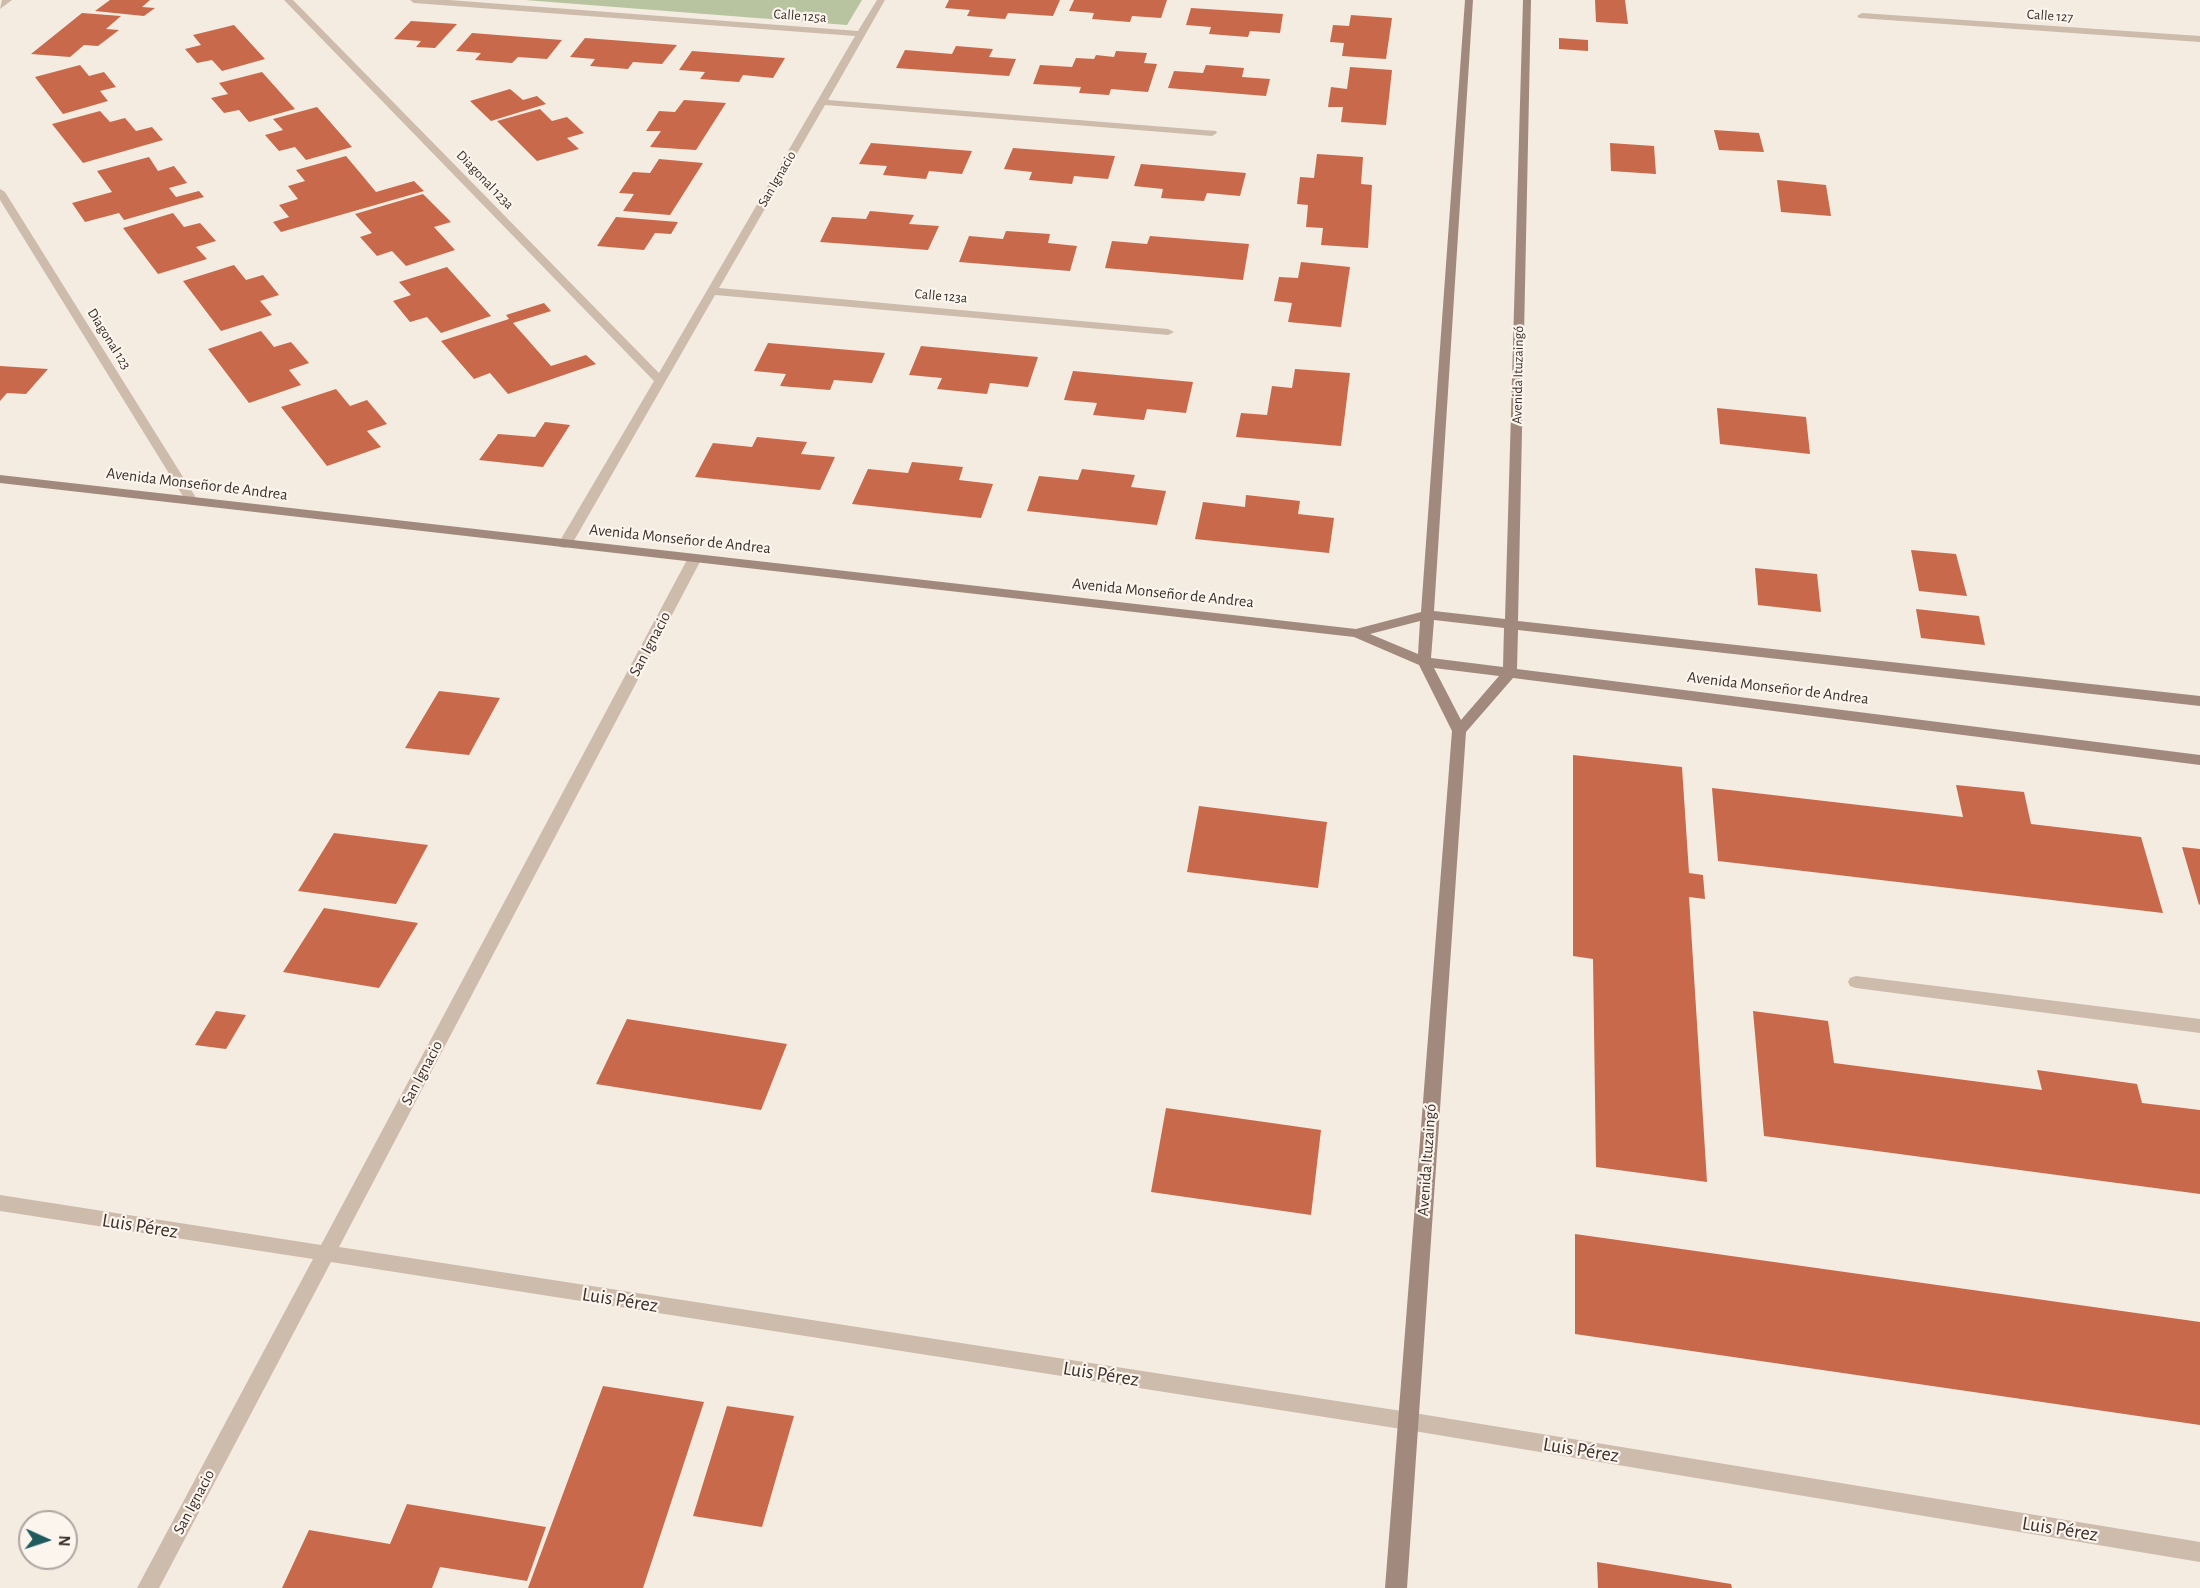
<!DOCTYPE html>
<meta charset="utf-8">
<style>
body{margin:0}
#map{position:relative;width:2200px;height:1588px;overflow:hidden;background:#f4ebe1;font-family:"Alegreya Sans",sans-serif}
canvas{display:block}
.north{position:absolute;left:18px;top:1510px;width:60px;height:60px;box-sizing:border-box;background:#fbf5ee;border:2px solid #aea6a0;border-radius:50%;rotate:93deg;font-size:16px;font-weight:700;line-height:24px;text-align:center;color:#3b302b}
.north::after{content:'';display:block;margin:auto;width:21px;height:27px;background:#1f5a5e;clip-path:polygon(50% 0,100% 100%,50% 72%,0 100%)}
</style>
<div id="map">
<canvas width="2200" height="1588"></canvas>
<div class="north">N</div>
</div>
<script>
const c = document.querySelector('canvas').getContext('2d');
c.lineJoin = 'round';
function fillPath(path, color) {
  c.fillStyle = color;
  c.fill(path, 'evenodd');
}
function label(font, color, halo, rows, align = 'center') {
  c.font = font + ' "Alegreya Sans",sans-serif';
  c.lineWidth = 4.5;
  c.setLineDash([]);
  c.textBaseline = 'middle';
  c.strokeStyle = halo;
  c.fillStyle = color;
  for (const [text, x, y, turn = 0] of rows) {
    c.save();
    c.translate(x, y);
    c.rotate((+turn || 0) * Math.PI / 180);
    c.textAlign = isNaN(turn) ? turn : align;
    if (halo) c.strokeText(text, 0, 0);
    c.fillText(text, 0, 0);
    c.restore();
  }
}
const green = new Path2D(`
 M525 0H862L847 25Z`);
const building = new Path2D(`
 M110 0H150L142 7 155 8 144 16 95 11Z
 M949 0H1060L1053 16 1008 13 1005 19 967 16 970 10 945 8Z
 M1074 0H1167L1161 18 1132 16 1130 22 1092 19 1094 13 1069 11Z
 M1595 0H1625L1628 24 1596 22Z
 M1191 8 1283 14 1280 33 1250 31 1248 37 1209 34 1211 27 1186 25Z
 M82 13 121 16 106 29 119 30 98 46 84 45 70 57 31 54Z
 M1351 15 1392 18 1386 59 1342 56 1344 43 1330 42 1333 25 1349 26Z
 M411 21 457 24 435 48 416 47 421 41 394 39Z
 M234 25 265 59 222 71 212 60 197 63 185 49 201 45 193 35Z
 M472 33 562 40 547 59 518 57 512 63 475 60 481 53 456 51Z
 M585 38 677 45 662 64 633 62 628 69 590 66 595 59 570 57Z
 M1559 38 1588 40V51L1559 49Z
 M956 46 993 49 989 57 1016 59 1009 76 896 68 905 50 952 54Z
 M692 51 785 58 773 78 743 75 739 82 700 79 705 72 679 70Z
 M1116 51 1147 53 1144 63 1157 64 1148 92 1111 89 1109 95 1079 93 1081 87 1033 84 1040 65 1072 67 1076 58 1094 59 1096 55 1114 57Z
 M80 65 89 76 104 72 116 87 100 91 108 101 63 114 35 77Z
 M1206 65 1244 68 1242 77 1270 79 1266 96 1168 88 1174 71 1203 73Z
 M1350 67 1392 70 1386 125 1341 122 1343 107H1328L1331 87 1347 89Z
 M262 72 295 109 249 122 239 110 224 113 211 98 228 94 219 83Z
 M510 89 523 100 537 96 546 104 491 121 470 101Z
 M684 100 726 103 696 150 650 147 661 131H646L659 111 675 112Z
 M317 107 352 147 306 160 295 147 279 151 265 135 283 130 273 119Z
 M540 109 552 121 567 117 584 133 567 138 579 149 537 161 497 121Z
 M100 111 110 122 125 118 136 131 152 127 163 140 83 163 52 124Z
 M1714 130 1759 133 1764 152 1719 150Z
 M871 143 972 151 962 174 929 171 926 179 883 175 887 166 859 164Z
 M1610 143 1654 146 1656 174 1611 171Z
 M1013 148 1115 156 1108 179 1074 176 1072 184 1029 180 1032 172 1004 169Z
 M1317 154 1363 157 1361 184 1372 185 1368 248 1321 245 1323 228 1306 227 1308 205 1297 204 1300 177 1314 178Z
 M346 156 376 192 414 181 424 191 281 232 273 222 289 217 279 205 298 199 288 186 305 181 296 170Z
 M149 157 158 171 174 166 187 183 169 188 176 197 199 191 204 197 124 220 119 213 85 222 72 203 112 192 97 171Z
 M659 159 703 163 670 215 623 211 634 194 619 193 633 172 650 173Z
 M1141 164 1246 173 1240 196 1207 193 1204 201 1161 198 1163 189 1134 186Z
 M1777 180 1826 185 1831 216 1781 212Z
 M423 194 451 222 434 227 455 250 406 266 392 251 377 256 360 237 372 233 355 214Z
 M870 211 914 215 909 224 939 226 928 250 820 242 832 217 866 219Z
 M173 213 184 227 200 223 216 241 196 247 207 259 158 274 123 228Z
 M616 217 678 222 671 234 655 233 644 250 597 246Z
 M1006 231 1050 234 1048 243 1077 246 1070 271 959 262 969 236 1003 239Z
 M1150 236 1249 244 1243 280 1105 268 1112 241 1147 244Z
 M1301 262 1350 267 1341 327 1288 322 1292 303 1274 301 1279 277 1298 278Z
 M234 265 246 280 263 275 279 295 260 301 272 315 221 331 183 281Z
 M447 267 491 316 441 333 427 317 410 322 393 301 411 295 399 282Z
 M544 303 551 311 513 323 551 366 586 355 596 364 508 394 490 373 474 379 441 341 509 319 506 315Z
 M261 331 274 347 291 342 309 363 289 370 301 385 249 403 208 349Z
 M768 343 885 353 872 383 834 380 830 390 780 386 786 374 754 371Z
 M921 346 1038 357 1028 387 990 383 987 394 937 389 942 378 909 375Z
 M0 366 48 369 26 394 7 393 0 401Z
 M1295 369 1350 373 1341 446 1236 437 1241 413 1267 415 1272 386 1292 388Z
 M1073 371 1193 382 1186 413 1147 409 1144 420 1093 415 1097 403 1064 400Z
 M336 389 350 406 367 400 387 424 367 431 381 447 327 466 281 407Z
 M1717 408 1806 417 1810 454 1720 444Z
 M545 422 570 425 543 467 479 460 498 434 535 437Z
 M757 437 807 442 801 454 835 457 820 490 695 477 713 443 752 447Z
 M912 462 963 467 959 480 993 484 981 518 852 504 868 469 908 473Z
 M1082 469 1135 475 1131 487 1166 491 1157 525 1027 511 1039 476 1078 480Z
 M1246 495 1300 501 1298 514 1334 518 1329 553 1195 539 1203 502 1245 507Z
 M1911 550 1956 554 1967 596 1919 591Z
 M1755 568 1817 574 1821 612 1758 605Z
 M1916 609 1979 616 1985 645 1921 638Z
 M439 691 500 698 469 755 405 748Z
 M1573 755 1682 767 1689 873 1703 875 1705 899 1689 897 1707 1182 1596 1167 1593 959 1573 956Z
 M1956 785 2024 792 2031 824 2141 837 2163 913 1718 861 1712 788 1963 817Z
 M1199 806 1327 822 1318 888 1187 872Z
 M334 833 428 845 396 904 298 891Z
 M2182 847 2200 849V904L2199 905Z
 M324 908 418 923 379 988 283 972Z
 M216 1011 246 1015 226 1049 195 1045Z
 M1753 1011 1828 1021 1834 1063 2042 1090 2037 1070 2137 1084 2142 1103 2200 1110V1194L1764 1136Z
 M627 1019 787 1044 761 1110 596 1084Z
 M1166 1108 1321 1130 1311 1215 1151 1192Z
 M1575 1234 2200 1322V1425L1575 1334Z
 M603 1386 704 1402 643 1588H528Z
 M727 1406 794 1416 762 1527 693 1516Z
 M407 1504 546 1527 527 1581 440 1567 432 1588H282L309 1530 390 1544Z
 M1597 1562 1731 1584 1732 1588H1598Z`);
const street = new Path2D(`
 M2 0H12L0 9Z
 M284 0H293L659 373 855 36 414 3 410 0H449L858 31 877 0H885L828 100 1216 131 1217 133 1212 136 825 105 719 288 1168 329 1174 332 1168 335 715 295 572 544 565 548 560 547 558 544 654 381Z
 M1862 13 2200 36V42L1859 18 1857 16Z
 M0 189 5 192 198 501 197 504 192 505 186 501 0 200Z
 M695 554 702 558 339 1247 1408 1412 2200 1542V1562L1408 1430 331 1262 159 1588H137L313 1259 0 1211V1195L321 1245 688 558Z
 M1856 976 2200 1019V1033L1856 988 1850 986 1848 982 1850 978Z`);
const secondary = new Path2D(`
 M1465 0H1473L1434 611 1505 619 1523 0H1531L1518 621 2200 696V706L1518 630 1517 669 2200 755V765L1513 678 1466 732 1407 1588H1385L1452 731 1419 665 1354 637 0 483V475L1356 629 1421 612ZM1434 620 1504 628 1503 667 1431 658ZM1420 621 1418 654 1370 634ZM1434 668 1499 676 1461 720Z`);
const farStreetnames = [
 ["Calle 125a",800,16,4],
 ["Calle 127",2050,16,4],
 ["San Ignacio",777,179,-60],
 ["Diagonal 123a",485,180,46],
 ["Calle 123a",941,296,5],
 ["Diagonal 123",109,339,58],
 ["Avenida Ituzaingó",1518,375,-89]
];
const streetNames = [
 ["Avenida Monseñor de Andrea",197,484,7],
 ["Avenida Monseñor de Andrea",680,539,6],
 ["Avenida Monseñor de Andrea",1163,593,6],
 ["San Ignacio",650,644,-62],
 ["Avenida Monseñor de Andrea",1778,688,7],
 ["San Ignacio",422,1073,-62],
 ["Avenida Ituzaingó",1427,1160,-86],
 ["San Ignacio",194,1502,-62]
];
const nearStreetnames = [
 ["Luis Pérez",140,1226,9],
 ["Luis Pérez",620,1300,9],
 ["Luis Pérez",1101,1374,9],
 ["Luis Pérez",1581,1450,9],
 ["Luis Pérez",2060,1529,9]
];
fillPath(green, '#b8c4a0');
fillPath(building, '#c8694b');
fillPath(street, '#cdbbac');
fillPath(secondary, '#a18a7d');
label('14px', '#3b302b', '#fbf5ee', farStreetnames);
label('16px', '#3b302b', '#fbf5ee', streetNames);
label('20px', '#3b302b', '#fbf5ee', nearStreetnames);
</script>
